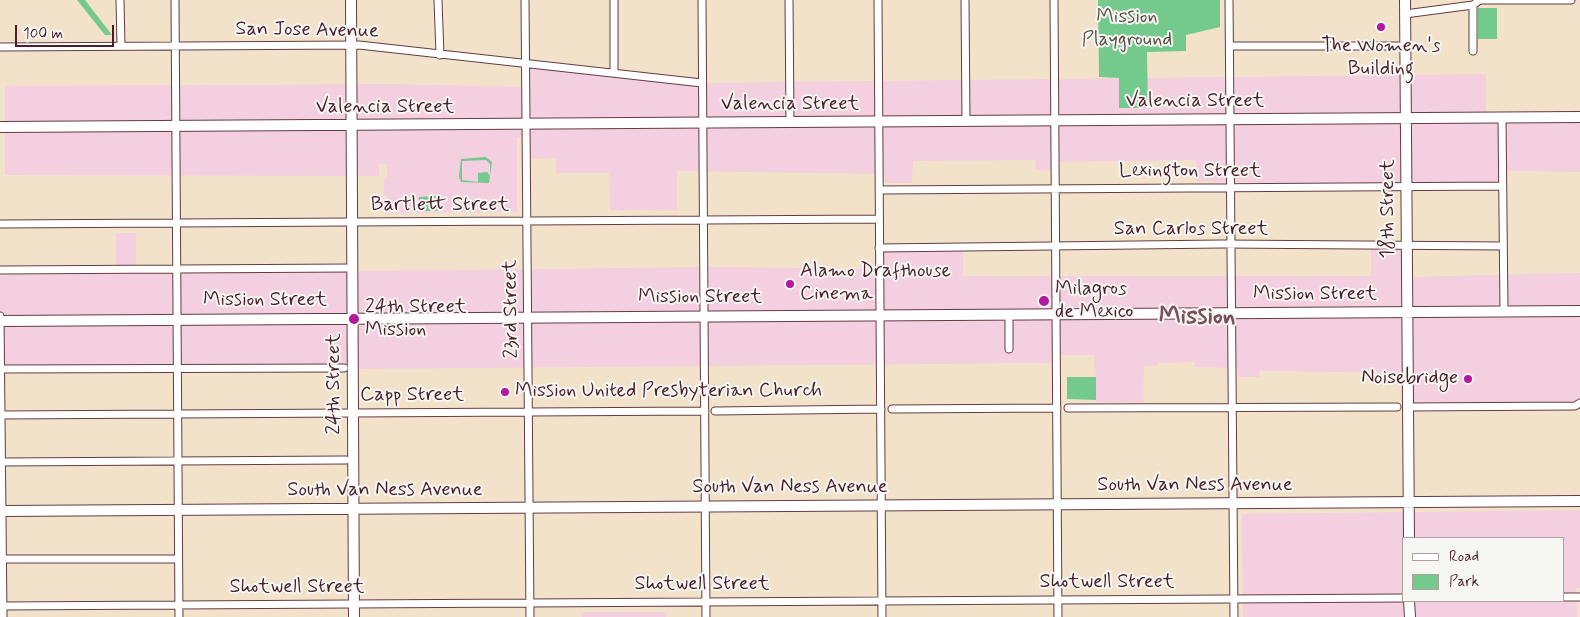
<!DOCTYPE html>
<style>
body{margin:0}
#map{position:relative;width:1580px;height:617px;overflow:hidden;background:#f3e2ca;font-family:Mynerve,sans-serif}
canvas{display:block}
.legend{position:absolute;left:1402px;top:537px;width:162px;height:65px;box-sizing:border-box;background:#f6f6f2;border:1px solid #b1a0a2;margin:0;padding:6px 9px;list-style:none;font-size:15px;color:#4a1f2b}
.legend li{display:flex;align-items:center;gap:10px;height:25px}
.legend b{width:25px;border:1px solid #b1a0a2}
.scale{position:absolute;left:15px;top:25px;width:99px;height:22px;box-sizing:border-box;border:2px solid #4a1f2b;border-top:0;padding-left:6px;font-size:15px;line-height:18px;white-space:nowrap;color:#4a1f2b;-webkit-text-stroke:4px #f6f6f2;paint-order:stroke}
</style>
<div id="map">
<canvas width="1580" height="617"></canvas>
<ul class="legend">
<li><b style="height:6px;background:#fff"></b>Road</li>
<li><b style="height:14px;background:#74c98d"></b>Park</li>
</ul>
<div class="scale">100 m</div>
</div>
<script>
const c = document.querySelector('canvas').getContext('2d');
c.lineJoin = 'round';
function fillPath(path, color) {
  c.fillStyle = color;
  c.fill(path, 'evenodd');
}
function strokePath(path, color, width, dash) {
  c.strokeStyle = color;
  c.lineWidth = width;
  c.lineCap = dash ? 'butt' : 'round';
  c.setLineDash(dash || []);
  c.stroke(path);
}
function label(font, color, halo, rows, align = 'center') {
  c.font = font + ' Mynerve,sans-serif';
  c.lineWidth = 4;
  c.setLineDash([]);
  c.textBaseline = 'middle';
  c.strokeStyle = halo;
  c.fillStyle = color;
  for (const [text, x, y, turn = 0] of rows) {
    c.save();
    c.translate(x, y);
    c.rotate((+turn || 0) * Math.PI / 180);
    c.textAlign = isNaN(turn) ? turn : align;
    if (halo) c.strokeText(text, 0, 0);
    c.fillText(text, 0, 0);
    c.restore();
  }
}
const built = new Path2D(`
 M526 63 702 83 1486 74V123H1580V172L1502 171V186L1406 187 1196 181V160L1051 162V170H1036L1035 160 913 161 912 183H885V174L677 171V210H610L609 173H556V158L527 159V137H517V212L386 213 387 196 384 195V178L387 176V164H379V176L5 175V86L391 84 526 87Z
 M116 233H136V268H116Z
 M1371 249H1405V277L1580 273V399L1573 405 1409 406V373L1260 371 1259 377H1238L1237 368 1195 367 1194 362 1158 363V365L1144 366 1143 402H1096L1094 355H1051V363H1048L357 369V367L0 366V275L714 267 881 269V250L963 251V276H1371Z
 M1580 510V588H1576L1577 617H1243L1242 514ZM1404 538H1564V601H1404Z
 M582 612H666V617H582Z`);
const green = new Path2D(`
 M77 0H85L112 35H105Z
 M1098 0H1220V27L1186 35V51L1147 52 1148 108H1119V78L1099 77Z
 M1478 8H1497V39H1478Z
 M486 157 492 162 489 183 461 182 459 177 461 159ZM486 160 490 164V176L487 172 478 173V182L462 180V161Z
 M437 196V211H419V197Z
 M1067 377H1096V400L1067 399Z`);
const street = new Path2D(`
 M120 0 121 46
 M175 0 179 617
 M438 0 440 55
 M525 0 530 617
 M614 0V73
 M702 0 706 617
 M789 0 790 123
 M878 0 882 617
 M965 0 966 121
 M1054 0 1058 617
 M1229 0 1234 617
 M1473 5V51
 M1405 14 1473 5 1480 0H1571
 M1230 46H1405
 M0 47 359 45 702 83
 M1502 117 1504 311
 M879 190 1502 186
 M0 224 879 219
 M879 248 1222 244 1503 246
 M0 270 352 268
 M0 316 3 617
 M1009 349V314
 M0 369 344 368
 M1408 407 1575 406 1580 403
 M1068 408 1397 407
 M892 409 1057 408
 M715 411 881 409
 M0 415 705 411
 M1 462 346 460
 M2 559H178
 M1564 597H1580
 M0 606 1404 598`);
const secondary = new Path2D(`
 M351 0 354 617
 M1405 0 1409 538
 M0 127 1580 117
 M0 321 1580 311
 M0 511 1580 501
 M1409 601 1410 617`);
const markers = [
 [1381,27,5,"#b5179e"],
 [790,284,5,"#b5179e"],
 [1044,301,6,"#b5179e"],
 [354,319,6,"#b5179e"],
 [1468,379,5,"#b5179e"],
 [505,392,5,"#b5179e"]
];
const parkNames = [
 ["Mission",1127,18],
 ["Playground",1127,41]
];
const streetNames = [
 ["San Jose Avenue",307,31,1],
 ["Valencia Street",1195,102],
 ["Valencia Street",790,105],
 ["Valencia Street",385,108],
 ["Lexington Street",1190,172],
 ["Bartlett Street",440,206],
 ["18th Street",1389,209,-90],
 ["San Carlos Street",1191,230],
 ["Mission Street",1315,295],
 ["Mission Street",700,298],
 ["Mission Street",265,301],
 ["23rd Street",512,309,-91],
 ["24th Street",335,384,-90],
 ["Capp Street",412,396],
 ["South Van Ness Avenue",1195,486],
 ["South Van Ness Avenue",790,488],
 ["South Van Ness Avenue",385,491],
 ["Shotwell Street",1107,583],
 ["Shotwell Street",702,585],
 ["Shotwell Street",297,588]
];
const poiNames = [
 ["The Women's",1381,47,"center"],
 ["Building",1381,70,"center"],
 ["Alamo Drafthouse",800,272],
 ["Cinema",800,295],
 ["Milagros",1055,290],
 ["de Mexico",1055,313],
 ["24th Street",365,308],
 ["Mission",365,331],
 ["Noisebridge",1458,379,"right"],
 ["Mission United Presbyterian Church",515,392]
];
const districtNames = [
 ["Mission",1197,318]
];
fillPath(built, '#f3cfdf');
fillPath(green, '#74c98d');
strokePath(street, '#633c43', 9);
strokePath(secondary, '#633c43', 12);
strokePath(street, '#fff', 7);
strokePath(secondary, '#fff', 10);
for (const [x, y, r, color] of markers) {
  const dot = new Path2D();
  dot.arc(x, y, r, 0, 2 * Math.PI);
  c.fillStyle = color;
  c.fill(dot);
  strokePath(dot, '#f6f6f2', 2);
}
label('20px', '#575248', '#f6f6f2', parkNames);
label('20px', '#4a1f2b', '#f6f6f2', streetNames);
label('20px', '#4a1f2b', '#f6f6f2', poiNames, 'left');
label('bold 25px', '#7b4e60', '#f6f6f2', districtNames);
</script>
